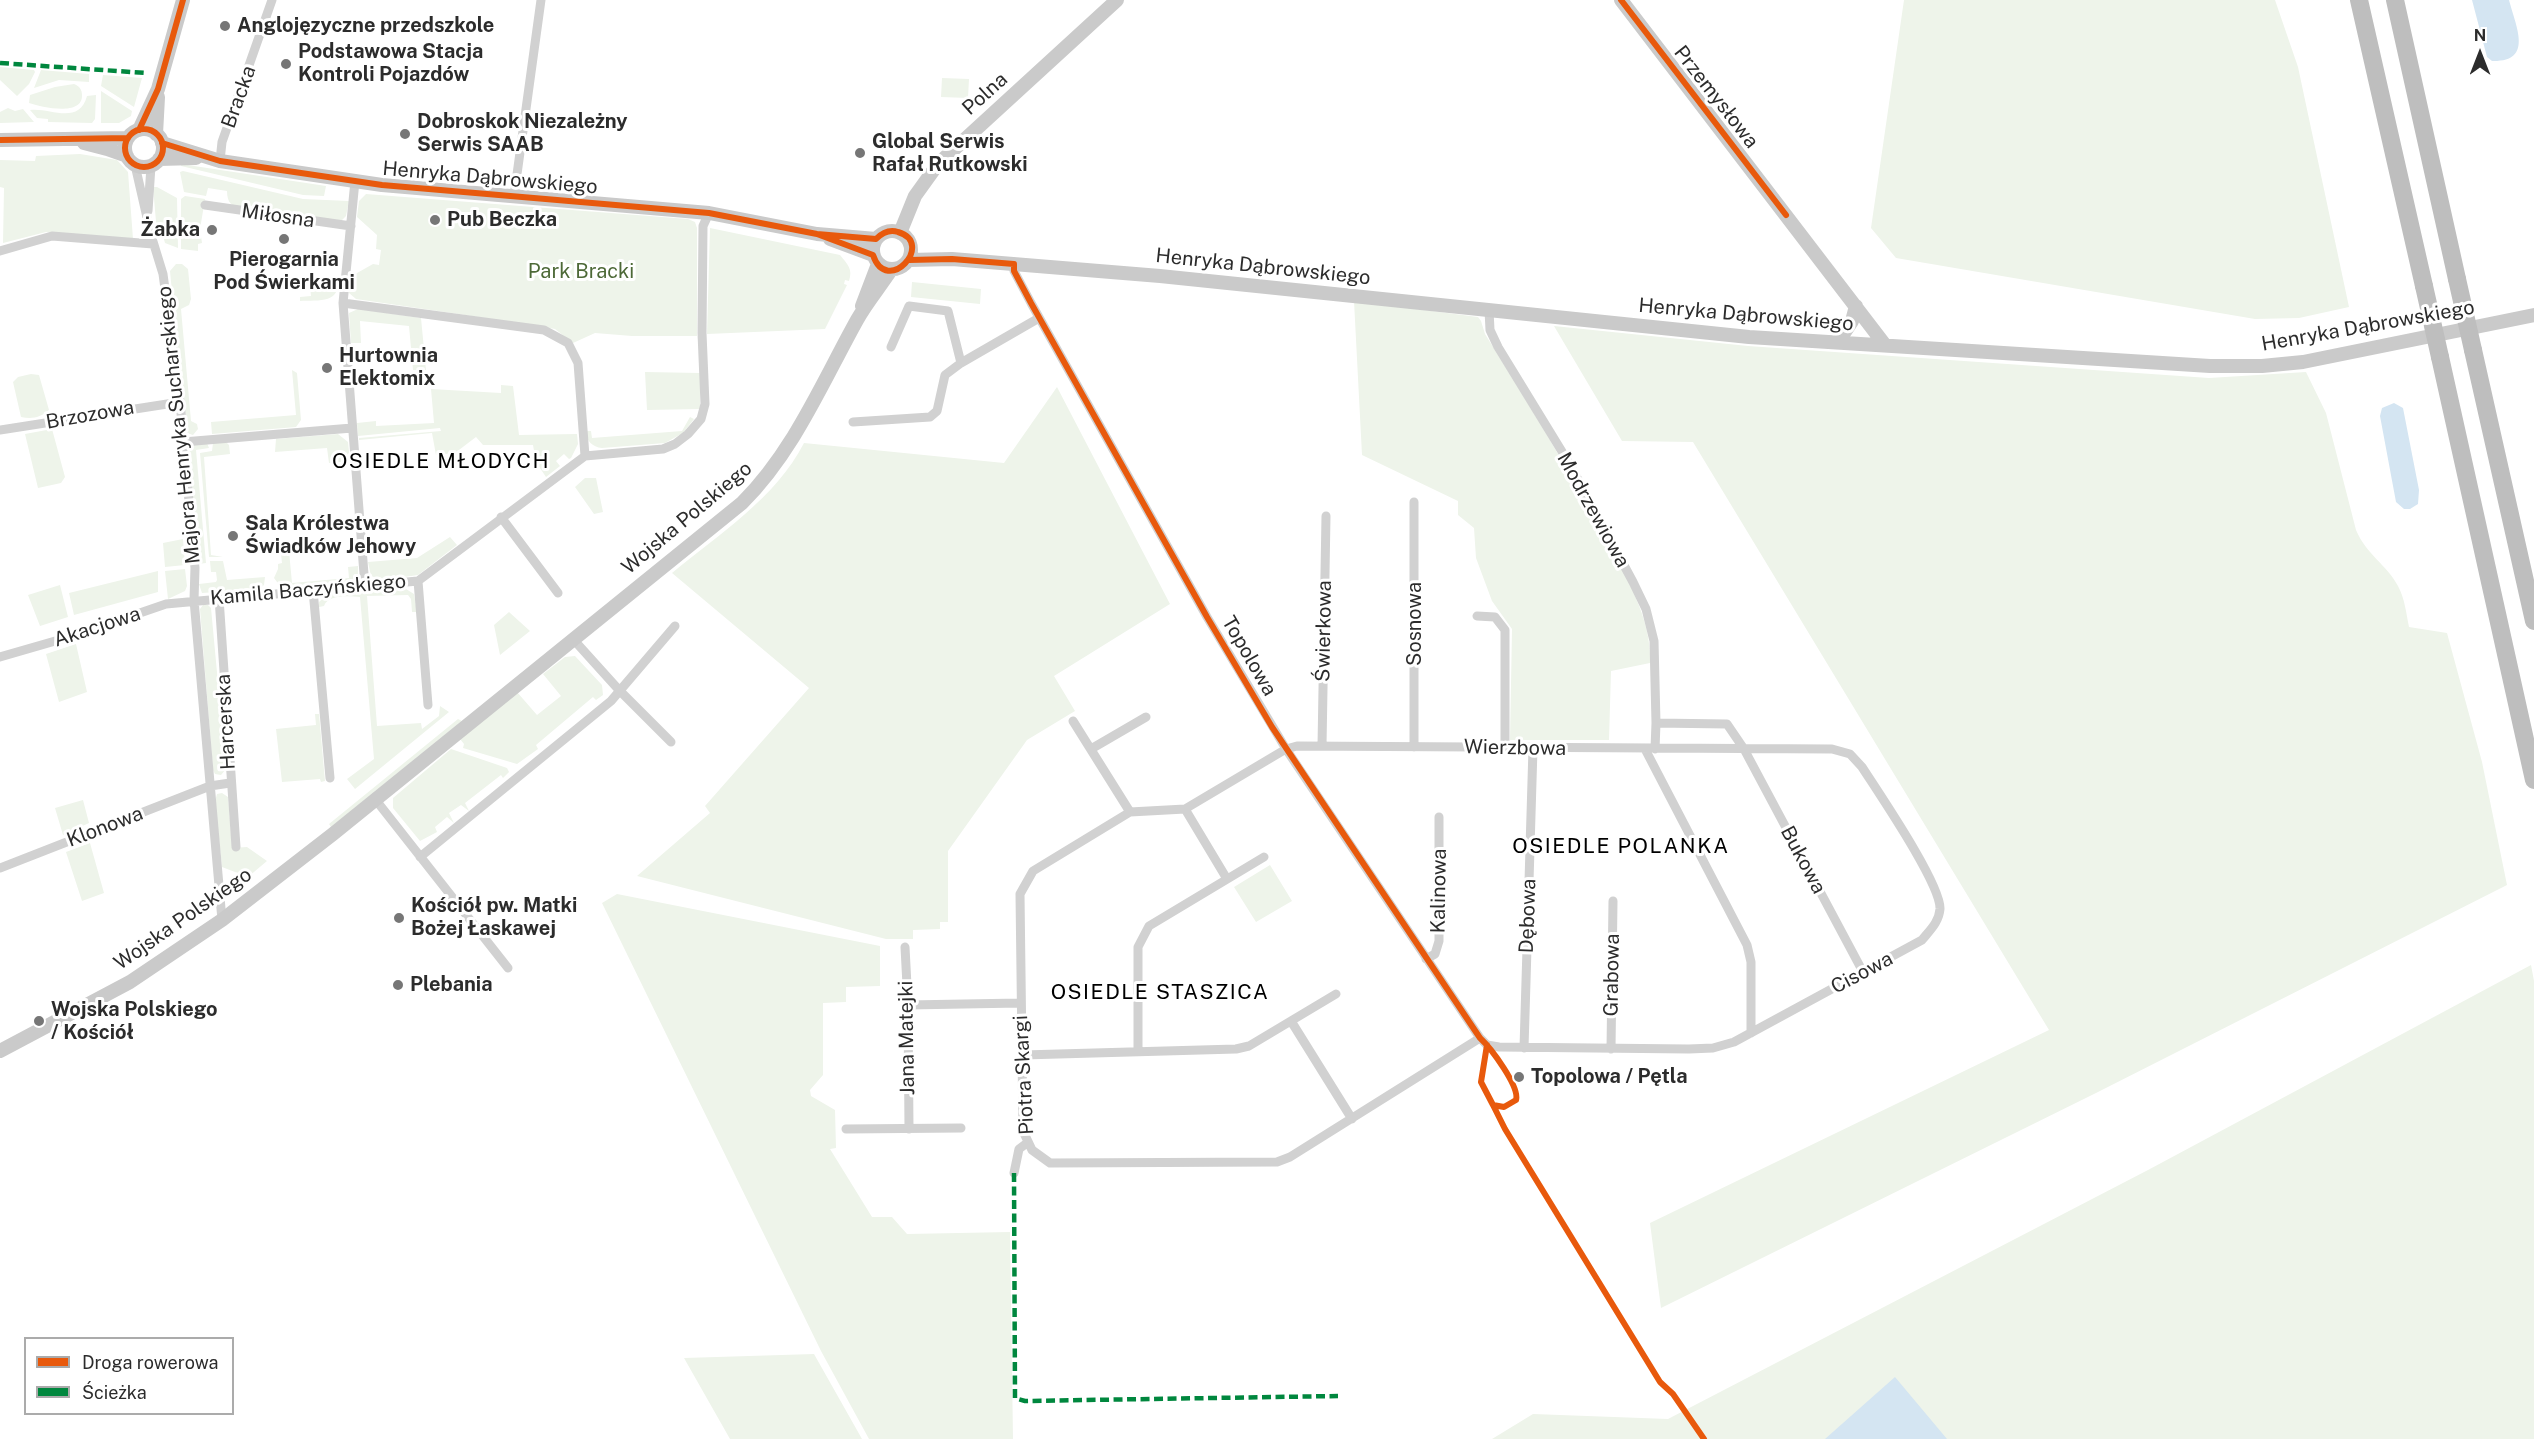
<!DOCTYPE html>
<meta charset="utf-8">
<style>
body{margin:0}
#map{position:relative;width:2534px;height:1439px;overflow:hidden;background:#fff;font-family:"Public Sans",sans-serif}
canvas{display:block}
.legend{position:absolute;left:24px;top:1337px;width:210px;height:78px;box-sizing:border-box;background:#fff;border:2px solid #ababab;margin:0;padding:8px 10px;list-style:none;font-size:18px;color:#2c2c2c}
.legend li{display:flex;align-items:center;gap:12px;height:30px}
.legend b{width:30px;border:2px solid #ababab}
.north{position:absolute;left:2450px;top:24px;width:60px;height:60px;-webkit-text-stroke:4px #fff;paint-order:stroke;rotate:0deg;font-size:16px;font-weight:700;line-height:24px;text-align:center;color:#2c2c2c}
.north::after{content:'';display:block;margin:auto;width:21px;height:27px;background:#2c2c2c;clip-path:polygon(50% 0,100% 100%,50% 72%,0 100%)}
</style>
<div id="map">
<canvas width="2534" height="1439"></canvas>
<ul class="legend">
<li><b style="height:8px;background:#e8590c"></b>Droga rowerowa</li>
<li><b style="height:8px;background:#00873e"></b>Ścieżka</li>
</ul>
<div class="north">N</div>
</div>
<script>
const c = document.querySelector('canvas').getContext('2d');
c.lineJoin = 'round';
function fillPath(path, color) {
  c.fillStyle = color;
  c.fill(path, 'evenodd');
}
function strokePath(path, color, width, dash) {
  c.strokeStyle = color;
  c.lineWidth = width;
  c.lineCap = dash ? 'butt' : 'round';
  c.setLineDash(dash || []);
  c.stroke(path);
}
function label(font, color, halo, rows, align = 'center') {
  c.font = font + ' "Public Sans",sans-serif';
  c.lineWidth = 6;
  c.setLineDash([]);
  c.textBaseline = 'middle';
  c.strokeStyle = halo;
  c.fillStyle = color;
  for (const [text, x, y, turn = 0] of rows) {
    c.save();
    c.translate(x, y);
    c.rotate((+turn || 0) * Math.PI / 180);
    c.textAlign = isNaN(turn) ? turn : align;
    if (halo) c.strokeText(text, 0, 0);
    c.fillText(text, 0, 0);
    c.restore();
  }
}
const green = new Path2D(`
 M1904 0H2275L2298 67 2349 307 2299 318 2255 319 1896 258 1871 228Z
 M0 67 34 70 35 72 29 84 17 96 0 80Z
 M41 70 89 74V82L59 80 34 88Z
 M103 75 142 78 134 107 101 86Z
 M942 78 969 79 968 98 941 97Z
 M74 84C79 86 82 89 82 95 83 117 41 107 29 103L30 95 55 87Z
 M101 91 132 111 131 116 119 123H101Z
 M96 95 95 119 92 123 48 122V119L37 118 30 110C49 107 79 126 87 96Z
 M8 108 15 111 23 109 34 122 0 123V112Z
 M80 154 117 160 128 172 133 239 46 232 3 243 4 188 0 187V160L35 161 36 156Z
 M181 164 326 186 324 196 303 195 181 166Z
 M183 171 303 199 349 201 346 216 341 221 252 206C236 209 227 207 227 191L208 188 206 196 184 192 180 172Z
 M153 187H157L177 198 178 248 165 243 162 232 157 233Z
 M366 194 688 219 695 222 697 228V336H632L595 333 573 343 555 329 540 326 356 299 349 293 350 277 373 264 379 265 381 250 376 249 377 235 357 217 359 201Z
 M185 196 205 199 200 229 202 243 198 244V251L181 249V199Z
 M710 228 840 255C848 265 853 269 849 281L845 280 844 284 847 285 825 329 707 334Z
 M176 264H182L188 269 191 299 189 305 181 309 191 421 197 424 198 429 193 435 187 433 185 429 170 271Z
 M337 276C343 304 319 300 300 301V297L311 296 310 286 293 285 299 280Z
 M912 282 981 289 980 304 911 297Z
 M1354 301 1478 317 1481 321 1485 334C1526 400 1567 466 1604 536 1625 576 1652 617 1650 663L1611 671 1609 740H1510L1512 629 1492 601 1476 558 1474 528 1458 515V501L1362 455Z
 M358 309 421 318 426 370H413L409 326 360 321 361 343H351L349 313Z
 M1554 326 1748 346 2209 378 2306 372 2326 413 2356 530C2366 554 2387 565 2398 586 2405 599 2406 613 2409 627L2447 633 2482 762 2507 885 2096 1093 1661 1308 1650 1223 2049 1030 1693 442 1622 441Z
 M292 370 297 373 301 420 296 427 212 434 211 422 296 415Z
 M645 372 700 373V409L647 410Z
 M31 374 39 375 49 410C40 418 32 419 21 417L13 382 18 377Z
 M501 385 513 386 519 435 577 434 578 444 571 458 569 459 564 454 556 461 560 466 546 477 536 462 533 445H483L476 437 455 453 436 455 432 433 359 440V438L441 431 440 428 358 436 357 423 376 421V426L434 423 431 389 501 393Z
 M1057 387 1170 604 1054 676 1075 711 1027 740 948 851V922H940V929L913 930V939H886L637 876 710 813 705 806 809 688 672 573C719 534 776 498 804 443L1004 463Z
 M690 417 694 419 683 433 665 443 602 448C592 447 587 441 585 431H591L592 438 682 431Z
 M52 429 65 477 61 483 38 488 25 434Z
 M338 434 348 442 350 461 329 463 327 448 275 452 276 439Z
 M226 442 229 445 230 454 204 457 211 555 223 557H209L200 453 212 451 213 443Z
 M207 443 209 448 196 450 206 563 198 564 187 450 192 445Z
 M585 478H596L603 512 594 514 575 487Z
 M450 537 457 545 418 575 383 580 371 576 368 562 417 558Z
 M183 539 185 565 165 567 163 543Z
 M289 551 292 583 349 578 348 567 358 566V577L351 582 280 586 274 578 278 569V564L282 563 281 554H273V552Z
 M210 561H223L227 580 265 577 264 585 259 589 202 593 199 584 216 582 217 580 216 572H211Z
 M185 569 187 586 185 591 168 599 165 571Z
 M158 571V592L74 615 69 593Z
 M60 585 68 617 40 626 28 595Z
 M406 589 414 594 417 612H412L411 599 408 595 367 596 377 726 421 723 422 729 439 716 440 706 449 712 355 789 347 779 374 759 360 597C349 596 328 594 324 606L319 607V602L328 594Z
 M203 605H208L211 608 226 769 221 775 215 774 213 770 200 609Z
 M509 612 530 631 500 655 494 625Z
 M76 644 87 692 59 702 46 654Z
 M575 656 602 685 603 695 596 700 593 697 536 745 538 749 517 764 463 748 464 744 460 739 517 692 537 715 561 696 543 674 565 657Z
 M315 714H319L325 781 321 782 320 779 282 782 276 729 316 725Z
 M458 719 462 721 331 827 329 824Z
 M451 749 507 768 509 772 503 778 501 775 465 803 469 811 461 805 449 813 454 823 447 817 435 827 437 832 420 841 393 808V798Z
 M222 793 228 797 232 848 247 847 267 861 248 877 222 867 215 801 217 794Z
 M83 800 89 823 63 835 55 808Z
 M90 843 104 893 82 901 66 852Z
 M1270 865 1292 901 1256 922 1234 887Z
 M617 894 880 946V986L846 987V1002L823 1003V1075L810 1090 811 1096 835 1110 836 1148 830 1149 872 1217H892L907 1234 1010 1232 1013 1439H869L821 1351 602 903Z
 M2531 965 2534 981V1439H1492L1533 1414 1668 1419 2148 1170Z
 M814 1354 862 1439H730L684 1358Z`);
const water = new Path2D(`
 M2472 0H2509C2516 27 2534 62 2492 61L2487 57Z
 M2394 403 2403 408 2419 490 2418 504 2410 509H2404L2396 502 2380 416 2382 408Z
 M1895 1377 1947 1439H1825Z`);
const street = new Path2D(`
 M220 161 222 142 272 0
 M135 165 151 235 163 274 180 402 195 568 194 600 222 920
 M355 181 343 303 365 587
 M514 196 541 0
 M205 205 351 226
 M148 211 151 166
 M0 251 52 236 153 244
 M1014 264V271L1031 303 1207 617 1286 749 1480 1038 1487 1045 1499 1047 1689 1049 1713 1048 1734 1042 1922 940C1930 930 1939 922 1940 909 1941 884 1878 792 1862 767L1850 754 1832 749 1297 746 1286 749 1185 809 1130 812 1033 871 1020 894 1023 1131 1032 1150 1050 1163 1277 1162 1290 1157 1480 1038
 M343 303 544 330 568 343 578 363 585 456
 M1489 310 1490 330 1498 347 1569 463 1633 582 1646 609 1654 641 1656 723
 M891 347 909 306 948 311 961 363
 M853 422 930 417 937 411 945 375 961 363 1039 318
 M0 430 180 402
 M183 442 352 428
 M501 517 558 593
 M418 581 428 705
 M313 590 330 778
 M219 598 236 847
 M1477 616 1495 617 1505 630V748
 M573 639 619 690 671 742
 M0 657 76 635 166 604 418 581 585 456 663 449 675 444 688 434 701 419 705 404 702 333 703 226 709 213
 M1073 721 1130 812
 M1322 746 1326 516
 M1414 747V502
 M1091 749 1146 717
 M1645 749 1747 945 1751 962V1033
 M1655 749 1656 723 1727 724 1744 749 1863 972
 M375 799 508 968
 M1185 809 1227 879
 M420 857 611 701 675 626
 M0 868 210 786 230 783
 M905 947 908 1005 909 1129
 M1426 959 1435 954 1439 941V817
 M908 1005 1020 1003
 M1291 1021 1352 1119
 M1524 1048 1533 748
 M1611 1049 1613 901
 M1138 1051V947L1149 926 1264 857
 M1023 1055 1236 1049 1249 1046 1336 994
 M846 1129 961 1128
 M1014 1173 1019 1149 1027 1143`);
const secondary = new Path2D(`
 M1621 0 1885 345
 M125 148a19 19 0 1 1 38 0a19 19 0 1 1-38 0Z
 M139 130 158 89 183 0
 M156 134 158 97
 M0 140 128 138
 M84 143 107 149 127 156
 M162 143 220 161 382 185 709 213 817 234 876 239
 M159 159 196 158
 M873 250a19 19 0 1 1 38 0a19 19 0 1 1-38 0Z
 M900 233 915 196 938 164 1117 0
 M830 239 873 255
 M909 260 952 259 1160 276 1749 337 2210 366H2262L2303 362 2534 315
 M862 306 878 264
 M1838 342 1852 321 1856 306
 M0 1051 130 982 222 920 333 834 742 503C794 451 822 383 857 320 867 302 880 287 891 270`);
const highway = new Path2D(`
 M2359 0 2424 286
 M2395 0 2457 279
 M2473 350 2534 621
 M2440 357 2534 780`);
const highwayBridge = new Path2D(`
 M2457 279 2473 350
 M2424 286 2440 357`);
const quiet = new Path2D(`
 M0 63 146 73
 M1014 1173 1015 1398 1025 1401 1338 1396`);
const cycleway = new Path2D(`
 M1621 0 1786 215
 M125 148a19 19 0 1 1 38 0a19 19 0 1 1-38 0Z
 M139 130 158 89 183 0
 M0 140 128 138
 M162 143 220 161 382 185 709 213 817 234 876 239C882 233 889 229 898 232 936 243 887 297 873 255L817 234
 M909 260 952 259 1014 264V271L1031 303 1207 617 1272 727 1480 1038C1491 1048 1520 1087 1516 1100L1504 1107 1493 1105 1481 1082 1487 1045
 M1493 1105 1505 1129 1660 1382 1673 1394 1704 1439`);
const markers = [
 [225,26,6,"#767676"],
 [286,64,6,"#767676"],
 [405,134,6,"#767676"],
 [860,153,6,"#767676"],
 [435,220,6,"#767676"],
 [212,230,6,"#767676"],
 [284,239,6,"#767676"],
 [327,368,6,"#767676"],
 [233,536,6,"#767676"],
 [399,918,6,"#767676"],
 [398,985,6,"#767676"],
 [39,1021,6,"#767676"],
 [1519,1077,6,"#767676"]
];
const poiNames = [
 ["Anglojęzyczne przedszkole",237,26],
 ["Podstawowa Stacja",298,52],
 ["Kontroli Pojazdów",298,75],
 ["Dobroskok Niezależny",417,122],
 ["Serwis SAAB",417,145],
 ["Global Serwis",872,142],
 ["Rafał Rutkowski",872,165],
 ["Pub Beczka",447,220],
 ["Żabka",200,230,"right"],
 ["Pierogarnia",284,260,"center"],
 ["Pod Świerkami",284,283,"center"],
 ["Hurtownia",339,356],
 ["Elektomix",339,379],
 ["Sala Królestwa",245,524],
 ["Świadków Jehowy",245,547],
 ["Kościół pw. Matki",411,906],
 ["Bożej Łaskawej",411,929],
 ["Plebania",410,985],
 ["Wojska Polskiego",51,1010],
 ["/ Kościół",51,1033],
 ["Topolowa / Pętla",1531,1077]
];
const streetNames = [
 ["Polna",985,94,-42],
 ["Bracka",239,97,-70],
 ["Przemysłowa",1716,97,52],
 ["Henryka Dąbrowskiego",490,178,5],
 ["Miłosna",278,216,8],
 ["Henryka Dąbrowskiego",1263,267,6],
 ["Henryka Dąbrowskiego",1746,315,5],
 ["Henryka Dąbrowskiego",2368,326,-10],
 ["Brzozowa",90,415,-10],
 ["Majora Henryka Sucharskiego",179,425,-96],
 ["Modrzewiowa",1593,510,61],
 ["Wojska Polskiego",687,518,-40],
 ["Kamila Baczyńskiego",308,590,-5],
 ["Sosnowa",1415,624,-90],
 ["Akacjowa",97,627,-18],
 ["Świerkowa",1324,631,-89],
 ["Topolowa",1249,656,60],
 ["Harcerska",226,722,-93],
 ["Wierzbowa",1515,748,1],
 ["Klonowa",105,827,-21],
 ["Bukowa",1803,860,62],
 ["Kalinowa",1439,891,-89],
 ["Dębowa",1528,916,-88],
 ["Wojska Polskiego",183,919,-35],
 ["Cisowa",1862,973,-28],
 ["Grabowa",1612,975,-89],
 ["Jana Matejki",907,1038,-91],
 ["Piotra Skargi",1024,1075,-93]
];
const parkNames = [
 ["Park Bracki",581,272]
];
const neighbourhoodNames = [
 ["OSIEDLE MŁODYCH",441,462],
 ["OSIEDLE POLANKA",1621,847],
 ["OSIEDLE STASZICA",1160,993]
];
fillPath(green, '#eef4ea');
fillPath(water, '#d4e5f2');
strokePath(street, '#d1d1d1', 9);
strokePath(secondary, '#cacaca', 14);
strokePath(highway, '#bebebe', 18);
strokePath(highwayBridge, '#bebebe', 18);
strokePath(quiet, '#00873e', 4.5, [9, 4.5]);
strokePath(cycleway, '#e8590c', 6);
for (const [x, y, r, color] of markers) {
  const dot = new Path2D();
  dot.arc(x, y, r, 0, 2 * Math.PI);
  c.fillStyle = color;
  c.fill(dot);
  strokePath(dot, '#fff', 2);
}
label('bold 20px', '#2c2c2c', '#fff', poiNames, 'left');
label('20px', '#2c2c2c', '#fff', streetNames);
label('20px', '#4d6937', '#fff', parkNames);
c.letterSpacing = '1.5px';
label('21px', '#000', '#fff', neighbourhoodNames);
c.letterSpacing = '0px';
</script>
